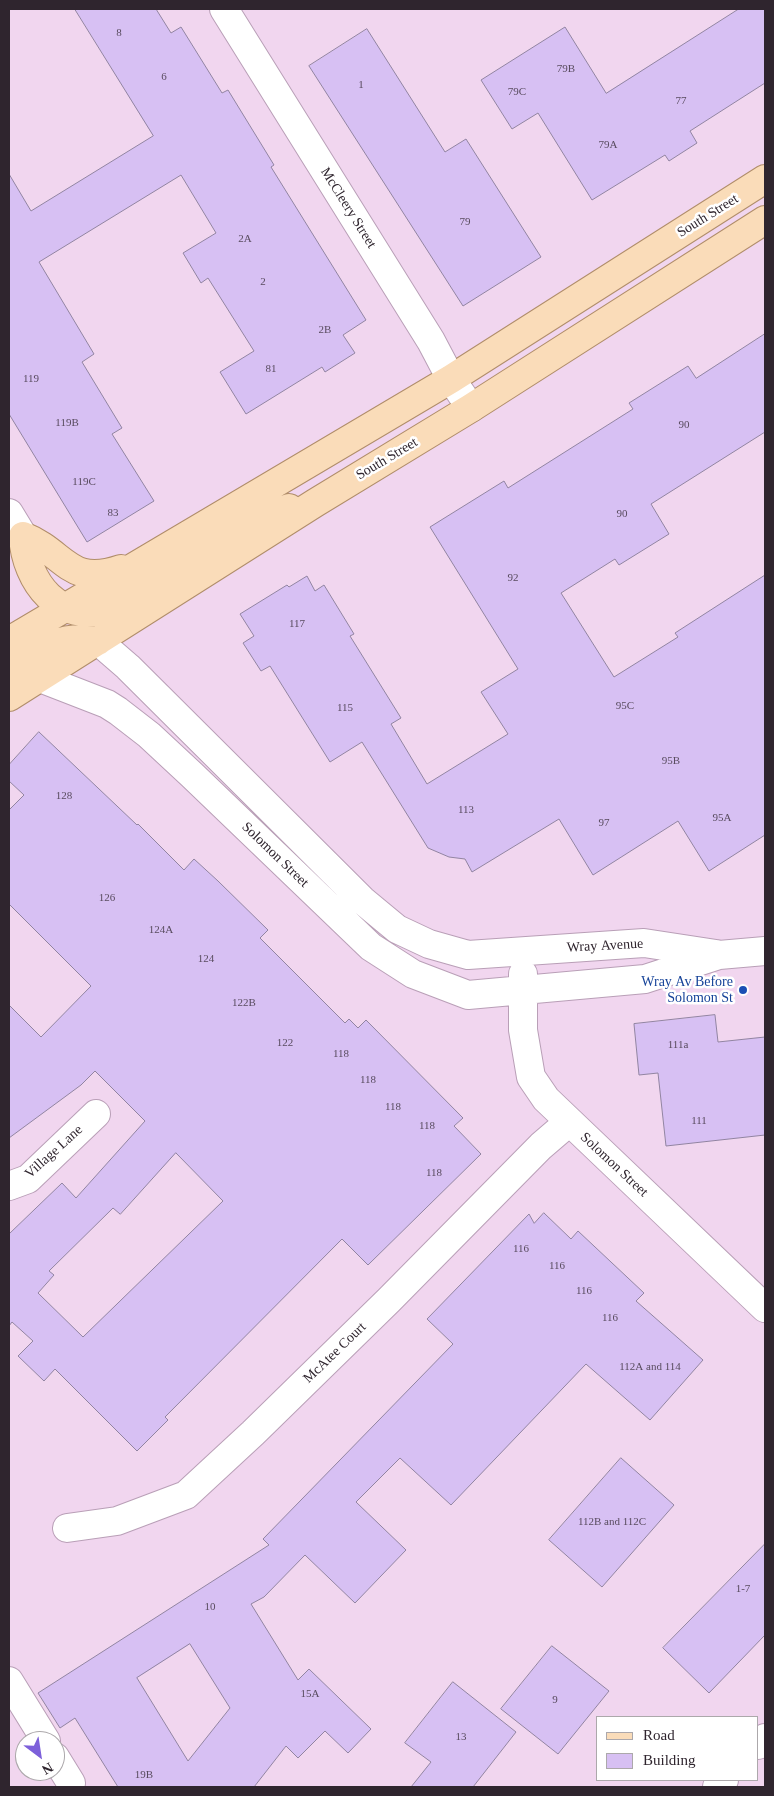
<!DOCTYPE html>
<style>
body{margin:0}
#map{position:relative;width:774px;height:1796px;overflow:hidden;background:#f1d6ef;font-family:"Times New Roman",serif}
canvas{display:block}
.frame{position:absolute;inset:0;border:10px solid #2f252e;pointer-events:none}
.legend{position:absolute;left:596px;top:1716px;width:162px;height:65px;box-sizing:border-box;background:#fff;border:1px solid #aca8ab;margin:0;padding:6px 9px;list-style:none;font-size:15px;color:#2f252e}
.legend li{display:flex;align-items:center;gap:10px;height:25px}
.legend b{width:25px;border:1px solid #aca8ab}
.north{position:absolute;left:15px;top:1731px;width:50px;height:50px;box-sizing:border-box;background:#fff;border:1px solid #aca8ab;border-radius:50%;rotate:149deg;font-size:14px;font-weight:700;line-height:20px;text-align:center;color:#2f252e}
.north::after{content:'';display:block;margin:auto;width:18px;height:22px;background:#7d60da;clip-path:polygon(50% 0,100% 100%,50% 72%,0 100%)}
</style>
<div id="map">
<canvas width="774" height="1796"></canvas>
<div class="frame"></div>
<ul class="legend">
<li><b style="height:6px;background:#fadcb9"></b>Road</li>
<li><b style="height:14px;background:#d7c0f3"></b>Building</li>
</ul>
<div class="north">N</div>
</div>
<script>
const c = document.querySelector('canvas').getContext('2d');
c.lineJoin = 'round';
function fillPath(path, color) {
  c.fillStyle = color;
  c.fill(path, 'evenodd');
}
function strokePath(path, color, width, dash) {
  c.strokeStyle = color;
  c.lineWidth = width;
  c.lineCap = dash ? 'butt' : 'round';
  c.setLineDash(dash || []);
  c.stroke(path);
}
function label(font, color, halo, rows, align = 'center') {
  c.font = font + ' "Times New Roman",serif';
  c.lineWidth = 5;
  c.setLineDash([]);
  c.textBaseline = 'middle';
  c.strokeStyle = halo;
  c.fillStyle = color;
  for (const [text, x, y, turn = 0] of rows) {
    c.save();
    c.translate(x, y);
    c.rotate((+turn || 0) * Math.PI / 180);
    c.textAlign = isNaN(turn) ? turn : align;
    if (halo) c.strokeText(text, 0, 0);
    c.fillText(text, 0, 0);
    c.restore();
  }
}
const building = new Path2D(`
 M75 9H156L171 33 181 27 222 93 228 90 274 165 271 167 366 320 343 335 355 353 325 372 322 367 246 414 220 372 254 351 208 278 201 283 183 253 216 233 181 175 39 262 94 354 82 362 122 428 112 434 154 501 87 542 9 414V174L31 211 153 136Z
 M739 9H765V83L690 131 697 143 669 161 665 155 592 200 538 113 512 129 481 80 565 27 606 93Z
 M367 29 445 152 466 139 541 257 463 306 309 66Z
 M765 334V432L651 504 669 534 619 565 615 559 561 593 614 677 678 637 675 633 765 575V835L709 871 678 821 593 875 559 819 472 872 465 859 449 857 428 848 362 742 330 762 270 666 261 671 243 643 254 636 240 614 287 585 289 587 307 576 315 591 324 585 354 634 350 636 401 718 391 724 427 784 508 734 481 692 518 669 430 527 504 481 508 488 633 409 629 403 688 366 696 378Z
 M39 732 137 825 138 824 184 870 194 859 218 881 268 930 260 938 345 1023 349 1019 358 1028 366 1020 463 1118 454 1126 481 1154 368 1265 342 1239 165 1417 168 1420 137 1451 55 1369 44 1381 18 1356 33 1341 12 1322 9 1326V1234L62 1183 76 1198 145 1121 95 1071 81 1085 9 1138V1005L41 1037 91 986 9 904V810L24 795 9 781V765ZM176 1153 223 1201 83 1337 38 1293 54 1275 49 1271 113 1208 120 1214Z
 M715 1015 718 1042 765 1037V1135L666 1146 658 1073 639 1075 634 1024Z
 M544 1213 571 1239 578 1231 644 1293 636 1301 703 1360 650 1420 586 1364 451 1505 400 1458 356 1502 406 1550 355 1603 305 1555 264 1597 251 1604 298 1680 309 1669 371 1729 348 1753 325 1731 298 1758 286 1746 254 1787H118L75 1718 60 1728 38 1693 269 1545 263 1539 453 1344 427 1319 529 1214 534 1223ZM190 1644 230 1708 188 1761 137 1678Z
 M621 1458 674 1505 602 1587 549 1540Z
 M765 1544V1635L709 1693 663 1648Z
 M552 1646 609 1691 558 1754 501 1709Z
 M453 1682 516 1732 473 1787H411L431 1762 405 1743Z`);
const minor = new Path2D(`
 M224 9 431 341 451 379 471 408
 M9 513 23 536
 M98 641 128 667 362 900 397 929 429 944 468 955 644 943 716 954
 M40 678 107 704 118 711 149 735 192 775 371 947 413 974 468 995 645 979 719 955 765 951
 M523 974V1030L531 1077 546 1099 765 1308
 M9 1186 28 1179 96 1114
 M67 1528 117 1521 186 1495 253 1433 389 1300 541 1146 569 1122
 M9 1681 46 1741
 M758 1745 765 1738
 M55 1757 71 1783
 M717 1787 724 1780`);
const major = new Path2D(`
 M121 569C68 587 66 553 23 536 26 582 59 626 110 608L235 530 253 520 289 508
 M9 641 451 379 765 179
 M9 669C37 651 63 633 98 641
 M9 697 315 503 471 408 765 220`);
const markers = [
 [743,990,5,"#1a4fb4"]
];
const numberNames = [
 ["8",119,33],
 ["79B",566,69],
 ["6",164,77],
 ["1",361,85],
 ["79C",517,92],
 ["77",681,101],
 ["79A",608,145],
 ["79",465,222],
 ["2A",245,239],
 ["2",263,282],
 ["2B",325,330],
 ["81",271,369],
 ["119",31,379],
 ["119B",67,423],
 ["90",684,425],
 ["119C",84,482],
 ["83",113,513],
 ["90",622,514],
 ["92",513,578],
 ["117",297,624],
 ["95C",625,706],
 ["115",345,708],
 ["95B",671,761],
 ["128",64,796],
 ["113",466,810],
 ["95A",722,818],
 ["97",604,823],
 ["126",107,898],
 ["124A",161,930],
 ["124",206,959],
 ["122B",244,1003],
 ["122",285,1043],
 ["111a",678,1045],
 ["118",341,1054],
 ["118",368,1080],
 ["118",393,1107],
 ["111",699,1121],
 ["118",427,1126],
 ["118",434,1173],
 ["116",521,1249],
 ["116",557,1266],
 ["116",584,1291],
 ["116",610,1318],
 ["112A and 114",650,1367],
 ["112B and 112C",612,1522],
 ["1-7",743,1589],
 ["10",210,1607],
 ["15A",310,1694],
 ["9",555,1700],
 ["13",461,1737],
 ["19B",144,1775]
];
const streetNames = [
 ["McCleery Street",348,208,58],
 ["South Street",708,216,-32],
 ["South Street",387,459,-31],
 ["Solomon Street",275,855,44],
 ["Wray Avenue",605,946,-3],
 ["Village Lane",54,1152,-42],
 ["Solomon Street",614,1165,43],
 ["McAtee Court",335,1353,-44]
];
const transitNames = [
 ["Wray Av Before",733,982],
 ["Solomon St",733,998]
];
fillPath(building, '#d7c0f3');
strokePath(building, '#9184a1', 1);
strokePath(minor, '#b99fb7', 30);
strokePath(major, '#b08d6a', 30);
strokePath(minor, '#fff', 28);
strokePath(major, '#fadcb9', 28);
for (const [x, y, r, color] of markers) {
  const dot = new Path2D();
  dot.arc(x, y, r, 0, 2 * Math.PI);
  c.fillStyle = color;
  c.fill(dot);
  strokePath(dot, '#fff', 2);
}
label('11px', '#594c5f', null, numberNames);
label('14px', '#2f252e', '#fff', streetNames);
label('14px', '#164399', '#fff', transitNames, 'right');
</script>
